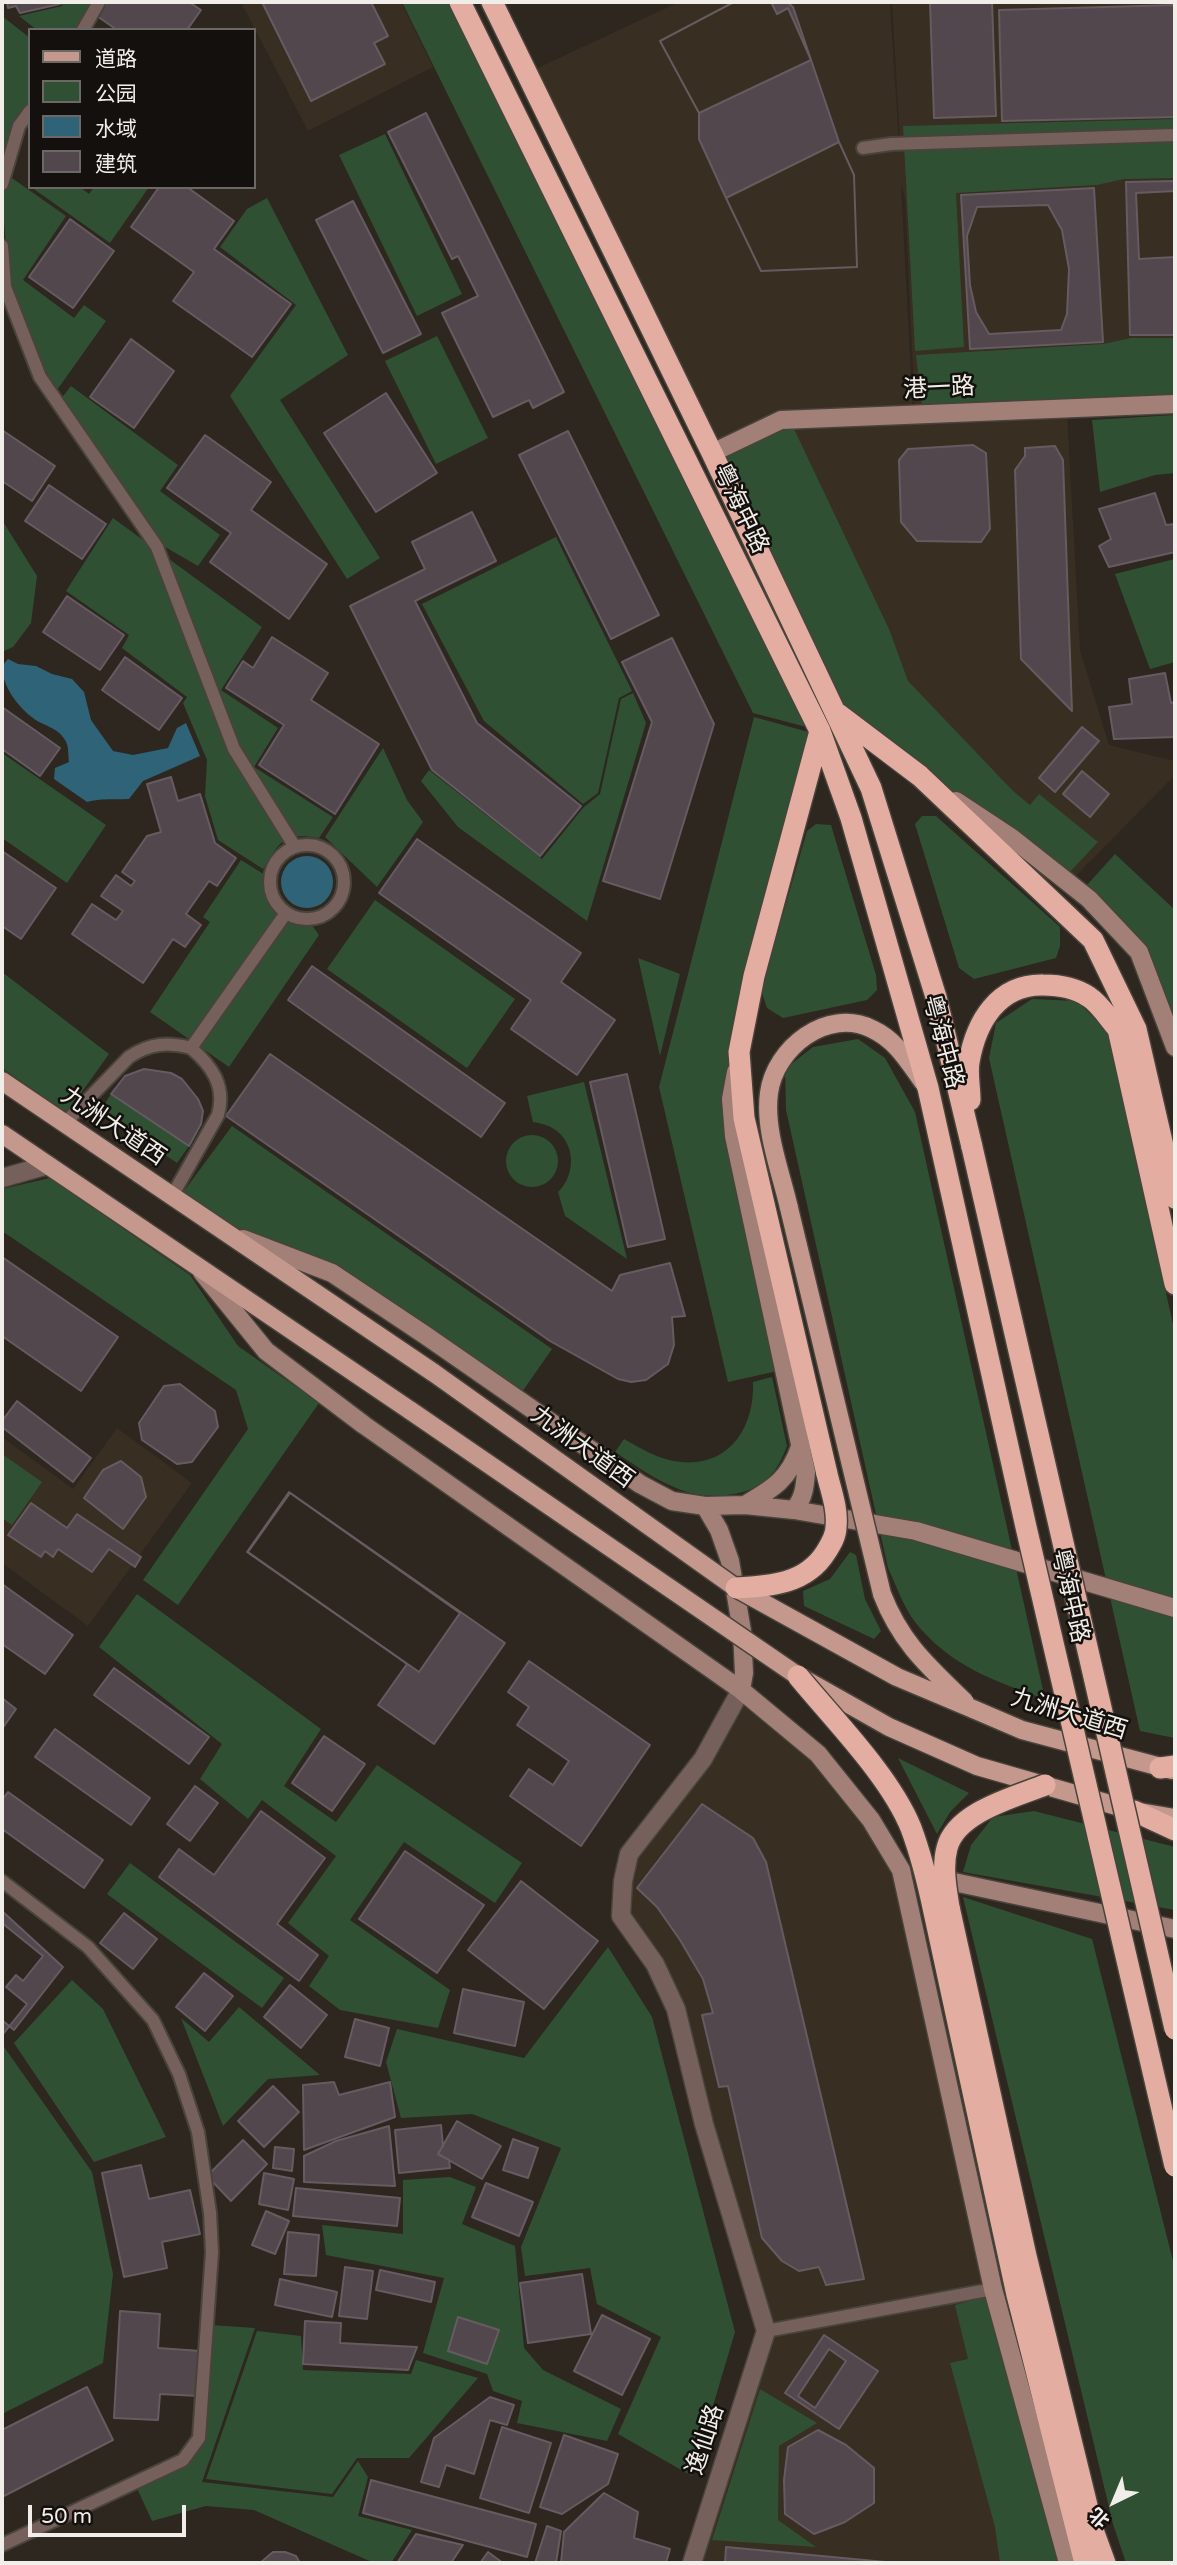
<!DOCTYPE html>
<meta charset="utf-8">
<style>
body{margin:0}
#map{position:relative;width:1177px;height:2565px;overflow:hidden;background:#2d271f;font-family:"Varela Round","Noto Sans SC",sans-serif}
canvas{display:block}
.frame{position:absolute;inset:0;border:4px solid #f1ede8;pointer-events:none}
.legend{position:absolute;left:28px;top:28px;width:228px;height:161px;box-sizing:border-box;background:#13100d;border:2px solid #6c6865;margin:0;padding:9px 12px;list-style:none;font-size:21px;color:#f1ede8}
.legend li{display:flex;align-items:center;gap:14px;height:35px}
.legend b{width:35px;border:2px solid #6c6865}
.north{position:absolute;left:1079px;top:2467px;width:70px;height:70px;-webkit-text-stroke:5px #13100d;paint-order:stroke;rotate:223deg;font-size:19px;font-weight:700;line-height:28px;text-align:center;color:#f1ede8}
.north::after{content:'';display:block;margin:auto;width:24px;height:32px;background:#f1ede8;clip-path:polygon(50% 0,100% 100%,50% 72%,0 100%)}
.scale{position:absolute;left:28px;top:2505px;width:158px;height:32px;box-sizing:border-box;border:4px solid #f1ede8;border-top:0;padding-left:9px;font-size:21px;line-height:24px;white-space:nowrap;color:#f1ede8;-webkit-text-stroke:5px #13100d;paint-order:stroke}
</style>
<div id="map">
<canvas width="1177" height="2565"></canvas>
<div class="frame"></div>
<ul class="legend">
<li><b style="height:9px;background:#c4988d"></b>道路</li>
<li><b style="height:19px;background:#305034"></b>公园</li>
<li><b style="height:19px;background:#2f6378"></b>水域</li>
<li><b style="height:19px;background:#51474d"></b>建筑</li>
</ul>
<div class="north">北</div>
<div class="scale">50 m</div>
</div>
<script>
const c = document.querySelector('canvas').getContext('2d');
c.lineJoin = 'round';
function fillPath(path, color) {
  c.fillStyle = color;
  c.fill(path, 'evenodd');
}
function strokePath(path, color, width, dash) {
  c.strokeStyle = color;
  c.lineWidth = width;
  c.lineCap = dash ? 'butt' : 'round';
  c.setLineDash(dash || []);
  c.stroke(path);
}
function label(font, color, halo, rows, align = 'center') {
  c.font = font + ' "Varela Round","Noto Sans SC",sans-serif';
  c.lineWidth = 5;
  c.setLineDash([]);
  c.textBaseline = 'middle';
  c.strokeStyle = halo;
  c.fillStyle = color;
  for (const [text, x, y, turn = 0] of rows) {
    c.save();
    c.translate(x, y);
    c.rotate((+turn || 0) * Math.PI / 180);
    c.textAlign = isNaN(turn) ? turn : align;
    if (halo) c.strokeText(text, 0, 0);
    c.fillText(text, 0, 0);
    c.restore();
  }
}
const built = new Path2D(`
 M239 2H401L433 67 308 131 242 4Z
 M679 2H890L899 145 1175 136V402L915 413 905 199 901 184 913 413 779 419 713 450 529 72Z
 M892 2H1175V134L900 142Z
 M1067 411 1080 650 1109 745 1175 761V775L1071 881 715 454 782 424Z
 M117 1428 192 1483 88 1626 2 1563V1437L73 1489Z
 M741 1691 818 1754 900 1870 1067 2563H693L766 2330 676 2009 621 1916 629 1854Z`);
const green = new Path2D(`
 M61 2H94L78 30H37L19 16 62 6Z
 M402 2H461L818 730 753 713Z
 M2 16 30 38V105L13 127 2 169Z
 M1175 119V178L1124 179 1097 185 956 193 964 347 915 351 903 126Z
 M385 134 462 294 417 316 339 155Z
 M9 176 66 216 23 280 74 318 84 305 106 321 57 390 43 373 9 284 2 198Z
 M31 187H80L89 194 94 187H149L110 243Z
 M267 198 348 355 280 400 380 558 347 579 230 396 296 305 220 247 247 209Z
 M437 336 488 438 436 464 385 361Z
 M1131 338H1175V396L922 407 916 355 1103 344Z
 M71 386 178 465 160 491 220 535 198 566 160 544 60 400Z
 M1175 415V473L1155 475 1100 492 1092 420Z
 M784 429H794L889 629 908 681 1013 791 1030 805 1039 794 1098 842 1068 874 922 771 839 708 721 459Z
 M113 518 262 627 221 690 278 728 254 767 333 817 319 838C283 832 281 840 263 869L218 840 205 796 207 760 183 703 187 697 122 648 129 635 66 591Z
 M2 520 37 576 31 623 13 647 2 652Z
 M556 537 632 691 619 698 598 793 583 804 484 721 422 604Z
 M1175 559V662L1150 669 1115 574Z
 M633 693 646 723 587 921 458 827 421 781 429 770 542 859 583 808 600 794 621 699Z
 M754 717 812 733 739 1052 782 1370 728 1382 659 1087Z
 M383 748 407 800 423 822 377 887 325 837Z
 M2 753 106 825 67 883 2 838Z
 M922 816H936L1060 927V946L1056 958 974 979 959 968 915 824Z
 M816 824 831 825 876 975 877 990 867 1000 783 1018 767 1008 761 990 807 831Z
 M1115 854 1175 910V1021L1147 948 1087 885Z
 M241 860 265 875C266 904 280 923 311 924L319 935 229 1067 150 1012 210 922 203 917Z
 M375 900 515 999 467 1068 327 969Z
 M638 958 680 974 660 1056Z
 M2 972 109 1054 67 1113 2 1068Z
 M1032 999 1077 1001 1107 1031 1175 1333V1738L1140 1731 989 1058 996 1023Z
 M858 1039 885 1058 915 1112 1045 1699C994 1681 950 1666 915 1622 903 1606 896 1585 888 1568L786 1110 785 1069 813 1047Z
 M584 1082 627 1259 565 1216 558 1192C576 1175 576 1143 554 1129 548 1125 540 1123 533 1122L527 1096Z
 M111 1094 189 1146 177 1163 100 1111Z
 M232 1126 552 1349 522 1392 337 1269 228 1227 181 1195Z
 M506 1161a26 26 0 1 1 52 0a26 26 0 1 1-52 0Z
 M50 1178 190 1275 238 1346 319 1403 178 1605 143 1580 248 1429 236 1390 2 1231V1189Z
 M772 1377 787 1446C782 1459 776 1472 764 1482 742 1498 705 1499 681 1490 657 1481 636 1466 615 1452L624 1439C638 1447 653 1456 669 1460 723 1473 755 1433 753 1382Z
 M2 1454 42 1482 12 1525 2 1518Z
 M850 1552 856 1555 865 1599 881 1631 874 1639 804 1606 803 1591 830 1579Z
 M137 1594 321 1729 284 1786 336 1822 377 1765 522 1863 495 1903 404 1842 350 1920 450 1990 438 2028 340 2010 309 1986 329 1956 288 1923 336 1856 262 1800 248 1819 200 1779 222 1744 99 1647Z
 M898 1758 969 1793 950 1812 937 1834Z
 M1034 1811 1175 1847V1910L963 1872 971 1845 993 1817Z
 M130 1863 284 1978 262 2008 107 1894Z
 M963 1897 1092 1939 1175 2269V2563H1126L1113 2524Z
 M608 1947 652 2017 735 2332 692 2476 618 2434 661 2337 597 2304 590 2268 525 2276 521 2247 561 2148 472 2114 401 2118 386 2062 397 2029 524 2058Z
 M72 1980 103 2009 166 2137 94 2162 14 2043Z
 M239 2007 320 2075 268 2079 223 2126 181 2018 209 2042Z
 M2 2044 92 2172 113 2274 103 2363 2 2414Z
 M450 2177 476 2187 462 2224 515 2246 524 2348 543 2370 621 2409 607 2441 517 2423 522 2401 493 2391 487 2374 423 2353 444 2278 326 2255 322 2225 403 2234V2180Z
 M988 2296 1059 2563H1000L995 2527 950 2363 968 2359 955 2305Z
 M211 2325 255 2328 202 2482 333 2497 358 2461 368 2477 358 2516 412 2530 391 2563H374L254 2510 206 2506 152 2521 136 2486 184 2464 202 2438Z
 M257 2331 301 2336 303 2370 411 2374 416 2360 478 2378 409 2458H357L332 2494 206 2479Z
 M760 2389 817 2423 779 2446 778 2520 816 2547 712 2540Z`);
const water = new Path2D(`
 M8 659 18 664 36 666 52 674 72 679 84 692 91 720 113 751 133 755 168 748 177 728 186 723 200 756 143 781 129 799C114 800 102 798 87 802L54 779 55 768 69 762C68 756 69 745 65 740 58 727 43 726 33 718 18 707 2 686 2 666Z
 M281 882a26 26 0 1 1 52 0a26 26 0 1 1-52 0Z`);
const building = new Path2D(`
 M7 2H59L60 4 20 13 16 6 8 8Z
 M108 2H189L201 10 187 30H117L97 16Z
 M262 2H371L388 36 374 43 385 64 311 101Z
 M734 2H787L793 7 839 142 854 175 857 267 761 271 726 198 699 139V113L660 41Z
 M734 2H771L777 14 788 8 811 60 699 113 660 41Z
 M930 2H992L996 116 934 118Z
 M1175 5V117L1002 121 999 10Z
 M426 113 564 392 533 408 529 400 493 417 442 313 478 296 458 256 452 259 388 132Z
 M839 142 854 175 857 267 761 271 726 198Z
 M1175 181V335H1130L1126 182Z
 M159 187H187L234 221 214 249 291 304 252 357 173 301 194 272 131 227Z
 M1094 188 1103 342 970 349 961 195Z
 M1175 191V257L1139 259 1136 193Z
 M353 201 421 334 383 353 316 220Z
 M1048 205 1062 230 1069 269 1067 314 1061 330 989 334 976 312 970 285 967 236 977 207Z
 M70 219 114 251 73 308 29 277Z
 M131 339 174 371 134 428 90 397Z
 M386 393 437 473 376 512 324 433Z
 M2 430 55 466 32 501 2 481Z
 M568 431 659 615 611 639 519 455Z
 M205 435 271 482 251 510 327 564 289 619 210 562 231 533 167 488Z
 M973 445 986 453 990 529 981 542 917 541 901 522 899 460 908 449Z
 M1055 446 1063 460 1072 711 1021 659 1015 470 1025 456V448Z
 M49 485 106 524 82 559 25 521Z
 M1155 493 1166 525 1175 524V552L1109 567 1099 546 1111 539 1099 509Z
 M472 512 496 561 415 601 477 723 581 806 540 856 432 770 350 606 425 569 412 542Z
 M67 596 124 635 100 670 43 632Z
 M272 637 328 673 311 700 379 744 335 814 259 765 284 725 226 688 243 661 253 668Z
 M672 638 714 724 660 899 603 881 652 722 622 662Z
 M125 657 182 698 159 730 102 690Z
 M1165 673 1171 703 1175 702V737L1114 739 1109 707 1132 704 1129 679Z
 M2 707 60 748 40 776 2 749Z
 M1082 727 1099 741 1055 792 1039 778Z
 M1082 771 1109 794 1090 817 1063 794Z
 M171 777 178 801 200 794 215 843 236 858 217 886 209 881 186 914 201 925 185 947 173 939 143 983 72 934 92 904 116 920 123 911 101 896 116 875 131 886 135 881 122 872 147 836 161 832 147 784Z
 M417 839 581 953 561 982 615 1020 577 1075 511 1029 531 1000 379 893Z
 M2 851 56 888 21 939 2 926Z
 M312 966 505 1103 481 1137 288 1000Z
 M270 1054 612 1291 620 1275 670 1263 685 1316 672 1317 674 1345 668 1364 646 1380 631 1382 618 1379 550 1341 226 1116Z
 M144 1069 171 1073 182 1079 198 1099 203 1111 201 1124 189 1146 111 1094 125 1076Z
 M627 1074 665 1239 628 1247 590 1082Z
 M2 1257 118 1337 81 1391 2 1336Z
 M180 1384 215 1411 218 1427 192 1462 177 1464 142 1440 139 1423 164 1386Z
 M17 1401 91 1458 73 1482 2 1427V1421Z
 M121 1461 141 1477 146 1497 123 1529 84 1498 103 1470Z
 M289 1492 505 1643 434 1744 378 1705 407 1664 247 1552Z
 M290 1493 460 1613 419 1672 248 1552Z
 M31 1503 67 1528 77 1514 141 1557 135 1567 109 1549 92 1572 58 1549 53 1557 45 1551 41 1557 8 1535Z
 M2 1584 73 1635 45 1674 2 1644Z
 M529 1661 650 1745 581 1846 510 1796 529 1769 553 1785 569 1761 517 1725 529 1707 508 1692Z
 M114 1668 209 1737 189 1764 94 1695Z
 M2 1698 16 1709 2 1729Z
 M55 1729 150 1798 131 1825 35 1757Z
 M324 1736 365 1764 332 1811 292 1783Z
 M195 1786 218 1803 190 1841 167 1824Z
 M8 1792 103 1860 84 1888 2 1829V1800Z
 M702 1804 753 1838 766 1862 864 2279 826 2285 819 2267 799 2271 782 2261 762 2238 728 2086 719 2087 702 2015 713 2013 703 1979 680 1940 657 1907 637 1888Z
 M261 1811 325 1858 277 1924 318 1955 299 1981 159 1877 179 1849 214 1875Z
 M405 1851 484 1905 437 1973 359 1919Z
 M521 1881 598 1941 544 2009 468 1950Z
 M2 1911 63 1967 14 2030 2 2020Z
 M124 1913 157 1939 133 1969 100 1943Z
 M2 1923 43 1956 23 1981 16 1975 6 1987 27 2004 4 2033 2 2031Z
 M204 1973 233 1996 205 2031 176 2007Z
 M290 1985 327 2015 301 2048 264 2017Z
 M463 1989 524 2002 515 2046 454 2033Z
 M355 2019 389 2028 380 2066 345 2057Z
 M334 2082 339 2095 390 2082 395 2117 304 2150 303 2085Z
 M273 2086 299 2112 264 2147 238 2121Z
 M457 2121 501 2146 482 2179 438 2154Z
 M441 2125 443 2146 438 2154 449 2160 450 2168 399 2173 395 2130Z
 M389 2126 395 2186 304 2182V2156L336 2141Z
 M513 2139 538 2148 528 2178 503 2170Z
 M243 2140 267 2164 231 2201 207 2176Z
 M275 2147 294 2149 292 2171 273 2168Z
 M141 2165 149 2199 190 2190 200 2234 162 2242 167 2268 124 2277 102 2173Z
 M264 2173 294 2179 288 2210 259 2204Z
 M486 2183 533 2202 519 2236 472 2217Z
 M296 2188 400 2198 397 2226 293 2216Z
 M266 2211 289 2221 275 2254 252 2245Z
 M288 2232 319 2235 316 2276 284 2274Z
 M345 2267 373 2271 367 2319 339 2316Z
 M380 2270 435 2282 431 2302 376 2290Z
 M582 2274 591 2334 528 2343 520 2283Z
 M280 2279 337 2292 332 2317 275 2305Z
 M120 2311 160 2314 158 2348 201 2351 199 2396 160 2394 158 2420 114 2418Z
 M602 2315 650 2339 622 2395 574 2371Z
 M458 2317 499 2330 487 2364 448 2351Z
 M305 2321 341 2323 340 2343 417 2347 408 2370 303 2364Z
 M824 2335 878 2371 839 2429 785 2393Z
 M829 2349 846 2361 815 2408 798 2396Z
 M87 2387 113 2440 2 2497V2430Z
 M490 2397 514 2405 507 2425 490 2420 474 2474 446 2465 439 2487 421 2482 434 2438Z
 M502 2427 551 2443 529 2513 480 2498Z
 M818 2430 846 2445 874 2468V2503L845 2522 814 2534 785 2514 784 2480 788 2447Z
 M564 2435 618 2454 608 2484 562 2514 540 2507Z
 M371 2480 536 2524 527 2557 363 2513Z
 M604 2493 638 2512 634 2538 670 2549 666 2563H561L564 2532Z
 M547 2526 561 2531 556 2563H535Z
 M416 2534 463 2545 451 2563H397Z
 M726 2547 896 2563H725Z
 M273 2552H285L296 2556 300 2563H260Z
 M488 2552 503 2563H480Z`);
const lane = new Path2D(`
 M83 30 99 2
 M863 148 891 144 1175 135
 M2 184 19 126 30 111
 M2 246 5 287 40 377 157 547 234 749 295 847
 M270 882a37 37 0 1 1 74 0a37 37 0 1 1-74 0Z
 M64 1124 129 1057C150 1043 168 1042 191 1048L286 913
 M172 1196 218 1115C226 1086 212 1066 191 1048
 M2 1881 88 1947 153 2020 179 2074 198 2132 210 2213 212 2252 199 2438 183 2460 2 2545
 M766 2331 993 2289`);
const street = new Path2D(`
 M2 1178 48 1165
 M692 2563 766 2331 704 2124 676 2009 655 1964 621 1916 623 1881 629 1854 703 1759 741 1690`);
const secondary = new Path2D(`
 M712 453 781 420 1175 404
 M956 801 1012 838 1089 899 1139 952 1175 1047
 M736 1072 731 1099 734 1136 806 1472C805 1486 804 1498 794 1510
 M243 1239 332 1273 425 1335 640 1484 672 1501 705 1506 745 1505 794 1510 916 1531 1175 1608
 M202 1272 266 1351 364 1425 741 1690 818 1754 871 1820 901 1870 993 2289 1068 2563
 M745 1505C774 1488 789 1479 800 1447
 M705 1506 719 1530 730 1561 742 1631 744 1673 741 1690
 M935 1878 1175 1929`);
const primary = new Path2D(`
 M2 1081 434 1373
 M2 1134 411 1411
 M789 1208C781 1172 764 1131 769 1093 775 1048 827 1007 872 1029 896 1040 908 1061 923 1082
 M804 1679 889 1727 977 1766 1134 1811 1175 1818
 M973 1709 1022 1730 1172 1770`);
const highway = new Path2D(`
 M460 2 820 731 851 818 928 1088
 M492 2 712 453 871 788 936 997 972 1147
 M838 714 920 776 1093 940 1136 1029 1175 1198
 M820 731 754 976 739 1052 744 1118 827 1474
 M970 1100C970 1088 967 1074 969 1062 976 1022 998 984 1043 985 1058 985 1076 988 1089 997 1100 1004 1109 1019 1118 1029L1175 1284
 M1160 1768 1175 1766
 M1134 1811 1175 1830
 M949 1907 1026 2256 1093 2530 1105 2563
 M934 1912 1017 2295 1085 2563`);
const primaryBridge = new Path2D(`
 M789 1208 882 1594C901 1643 928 1666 965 1702
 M434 1373 736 1588 897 1677 973 1709
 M411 1411 798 1676`);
const highwayBridge = new Path2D(`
 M928 1088 1026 1527 1175 2166
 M972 1147 1175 2029
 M736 1588C771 1586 806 1584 826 1552 831 1544 836 1536 836 1527 838 1509 831 1491 827 1474
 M798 1676C834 1720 890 1776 911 1828 921 1855 928 1883 934 1912
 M949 1907C946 1888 942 1867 947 1848 956 1812 1015 1797 1045 1785`);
const streetNames = [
 ["港一路",939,389,-3],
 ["粤海中路",740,509,64],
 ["粤海中路",942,1042,75],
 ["九洲大道西",113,1127,34],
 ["九洲大道西",582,1448,36],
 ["粤海中路",1069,1596,77],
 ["九洲大道西",1069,1715,17],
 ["逸仙路",706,2440,-72]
];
fillPath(built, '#382e21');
fillPath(green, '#305034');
fillPath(water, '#2f6378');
fillPath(building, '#51474d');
strokePath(building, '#655b61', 2);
strokePath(lane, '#48433b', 16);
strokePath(street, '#48433b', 21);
strokePath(secondary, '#48433b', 21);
strokePath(primary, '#48433b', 21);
strokePath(highway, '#48433b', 24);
strokePath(lane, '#76605b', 12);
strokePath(street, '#76605b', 18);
strokePath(secondary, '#a28078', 18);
strokePath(primary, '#c4988d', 18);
strokePath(highway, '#e3aea1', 21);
strokePath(primaryBridge, '#48433b', 21, []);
strokePath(highwayBridge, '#48433b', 24, []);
strokePath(primaryBridge, '#c4988d', 18);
strokePath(highwayBridge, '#e3aea1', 21);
label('24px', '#f1ede8', '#13100d', streetNames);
</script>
